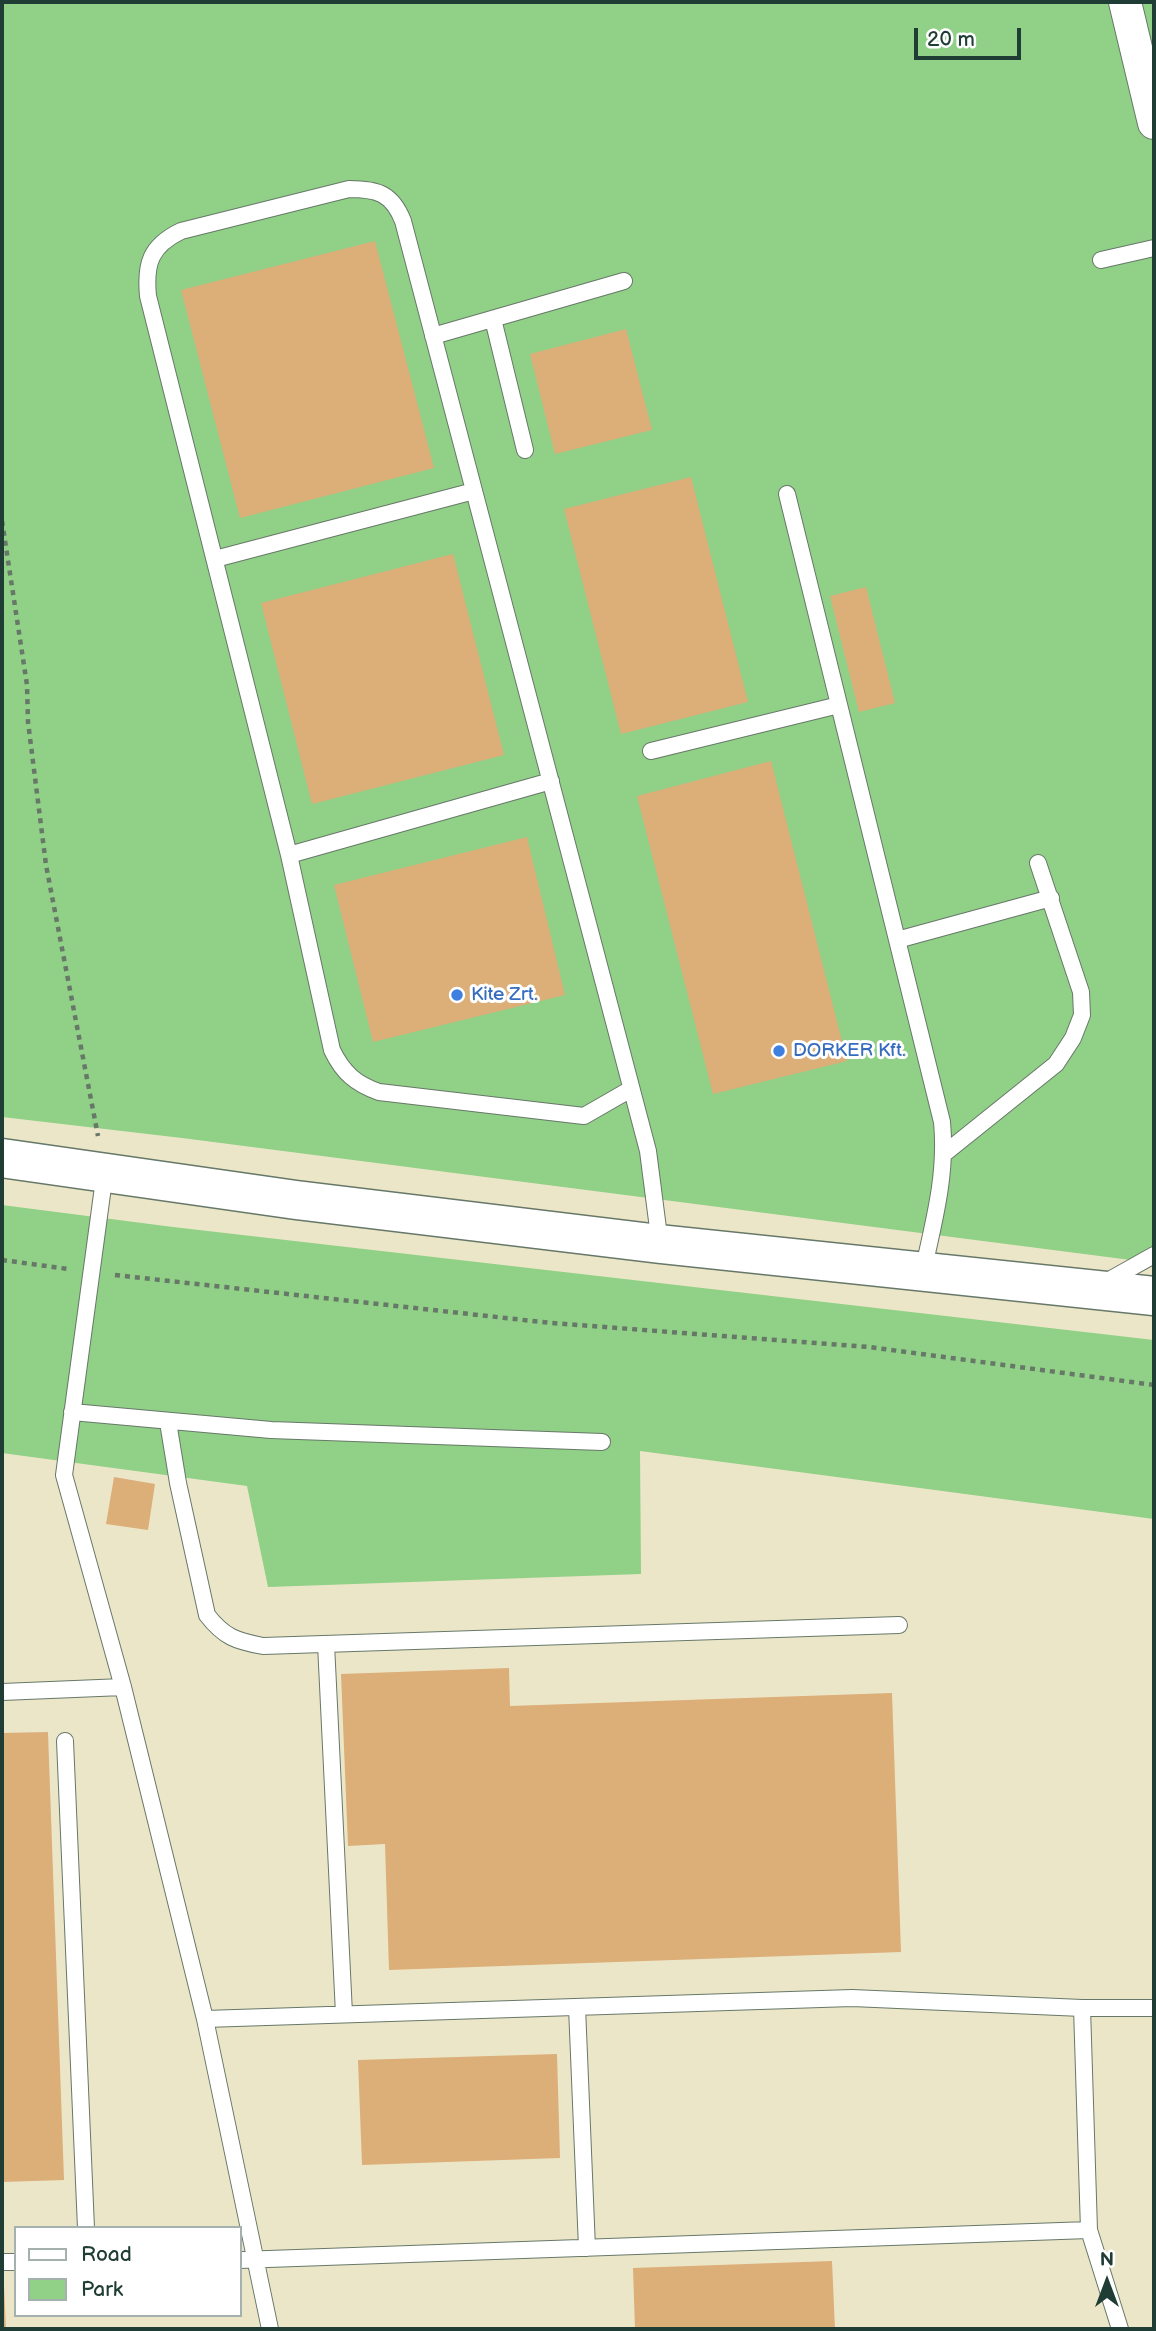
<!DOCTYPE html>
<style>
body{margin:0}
#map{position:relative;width:1156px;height:2331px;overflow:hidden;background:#ece6c9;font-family:"Balsamiq Sans",sans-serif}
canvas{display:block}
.frame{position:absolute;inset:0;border:4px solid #1f3d34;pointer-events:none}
.legend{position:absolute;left:14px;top:2226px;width:228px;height:91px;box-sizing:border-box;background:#fff;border:2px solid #a5b1ae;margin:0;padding:9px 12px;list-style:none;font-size:21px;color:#1f3d34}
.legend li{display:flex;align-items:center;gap:14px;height:35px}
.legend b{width:35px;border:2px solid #a5b1ae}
.north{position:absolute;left:1072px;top:2247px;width:70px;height:70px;-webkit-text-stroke:5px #fff;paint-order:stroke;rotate:0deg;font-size:19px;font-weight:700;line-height:28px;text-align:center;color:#1f3d34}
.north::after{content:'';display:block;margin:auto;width:24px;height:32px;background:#1f3d34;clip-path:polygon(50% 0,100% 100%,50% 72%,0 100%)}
.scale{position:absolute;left:914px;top:28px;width:107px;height:32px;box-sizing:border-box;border:4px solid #1f3d34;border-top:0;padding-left:9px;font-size:21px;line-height:24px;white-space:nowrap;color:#1f3d34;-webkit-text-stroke:5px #fff;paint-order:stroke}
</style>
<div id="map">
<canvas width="1156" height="2331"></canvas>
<div class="frame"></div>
<ul class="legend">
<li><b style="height:9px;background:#fff"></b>Road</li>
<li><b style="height:19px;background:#90d087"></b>Park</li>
</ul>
<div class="north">N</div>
<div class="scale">20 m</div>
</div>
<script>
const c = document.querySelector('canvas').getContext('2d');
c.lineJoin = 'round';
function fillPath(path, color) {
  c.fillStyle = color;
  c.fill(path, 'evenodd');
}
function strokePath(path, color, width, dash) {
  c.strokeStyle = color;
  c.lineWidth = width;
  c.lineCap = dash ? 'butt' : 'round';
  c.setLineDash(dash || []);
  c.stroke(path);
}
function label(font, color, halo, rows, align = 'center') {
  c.font = font + ' "Balsamiq Sans",sans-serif';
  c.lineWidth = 6;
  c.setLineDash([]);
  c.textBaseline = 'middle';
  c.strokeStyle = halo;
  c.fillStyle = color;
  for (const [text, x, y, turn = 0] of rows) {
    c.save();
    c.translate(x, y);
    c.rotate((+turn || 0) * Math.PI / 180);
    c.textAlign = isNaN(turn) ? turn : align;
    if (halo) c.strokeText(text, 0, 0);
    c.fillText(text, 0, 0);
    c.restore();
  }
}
const green = new Path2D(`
 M2 2H1154V1263L182 1138 2 1117Z
 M2 1205 173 1227 1154 1340V1519L640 1451 641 1574 268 1587 247 1486 2 1453Z`);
const building = new Path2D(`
 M375 241 434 468 240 518 181 290Z
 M626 329 652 430 555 454 530 354Z
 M691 477 748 702 621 734 564 509Z
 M453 554 504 755 312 804 261 603Z
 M866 587 895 703 859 712 830 596Z
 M771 761 847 1061 713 1094 637 796Z
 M527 837 565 995 373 1042 334 885Z
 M114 1477 155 1484 148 1530 106 1524Z
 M509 1668 510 1706 892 1693 901 1952 389 1970 385 1844 348 1846 341 1674Z
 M48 1732 64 2180 2 2182V1733Z
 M557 2054 560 2158 362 2165 358 2060Z
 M832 2261 835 2329H635L633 2268Z
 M2 2285H4L6 2329H2Z`);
const path = new Path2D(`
 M2 521 27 685 28 722 46 865 98 1136
 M2 1260 68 1269
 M115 1275 551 1323 869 1347 1154 1385`);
const lane = new Path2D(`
 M1101 260 1154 248
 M493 319 525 450
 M433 336 624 281
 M787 494 942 1122C947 1174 934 1221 923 1271
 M215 559 474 491
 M651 751 839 705
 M289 855 551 781
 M897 940 1051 898
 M631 1089 584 1116 379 1092C356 1084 343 1073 332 1050L289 855 148 296C145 264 150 246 181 231L349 189C377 189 392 193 403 221L648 1151 660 1244
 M945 1153 1056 1064 1073 1038 1082 1015 1081 992 1038 863
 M105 1172 64 1475 123 1687 205 2019 270 2329
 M1104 1283 1154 1255
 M72 1412 271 1430 602 1442
 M168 1422 178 1483 207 1615C224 1637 236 1641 263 1646L899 1625
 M326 1644 344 2014
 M2 1692 123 1687
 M65 1741 86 2228
 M577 2007 587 2248
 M1082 2008 1089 2230 1120 2329
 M205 2019 852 1998 1082 2008H1154
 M240 2260 1089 2230
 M2 2262H16`);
const street = new Path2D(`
 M1125 2 1154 123`);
const primary = new Path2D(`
 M2 1158 296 1200 660 1244 1154 1296`);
const markers = [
 [457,995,7,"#3f7fe0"],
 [779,1051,7,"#3f7fe0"]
];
const shopNames = [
 ["Kite Zrt.",471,995],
 ["DORKER Kft.",793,1051]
];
fillPath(green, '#90d087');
fillPath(building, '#dcae78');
strokePath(lane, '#677868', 18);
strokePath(street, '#677868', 34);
strokePath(primary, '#677868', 41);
strokePath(path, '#677868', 4.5, [5, 5]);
strokePath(lane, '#fff', 16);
strokePath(street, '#fff', 32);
strokePath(primary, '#fff', 38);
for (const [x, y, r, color] of markers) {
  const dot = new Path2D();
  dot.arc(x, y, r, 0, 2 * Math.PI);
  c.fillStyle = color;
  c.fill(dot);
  strokePath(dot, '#fff', 2.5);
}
label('19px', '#366cbe', '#fff', shopNames, 'left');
</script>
